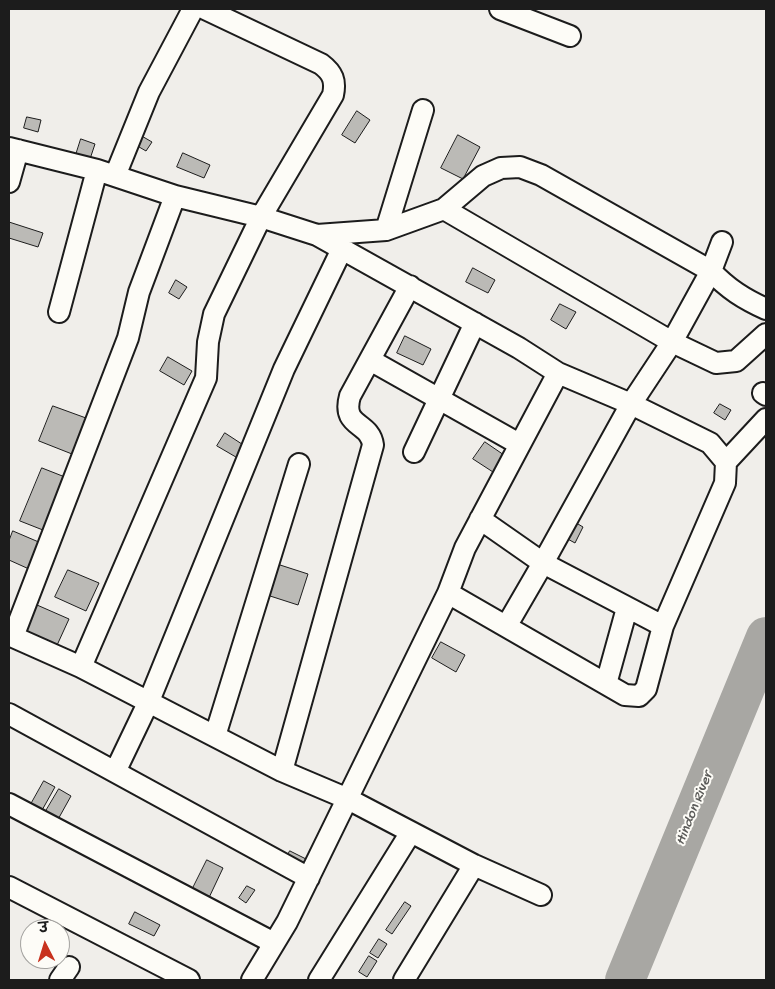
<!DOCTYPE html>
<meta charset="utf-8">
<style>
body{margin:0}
#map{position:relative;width:775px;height:989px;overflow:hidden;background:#f0eeea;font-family:"Gochi Hand","Playpen Sans Deva",sans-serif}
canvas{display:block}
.frame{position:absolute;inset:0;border:10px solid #1c1c1c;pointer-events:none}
.north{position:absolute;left:20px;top:919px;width:50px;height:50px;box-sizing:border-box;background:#fdfcf7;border:1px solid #a3a29f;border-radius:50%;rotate:355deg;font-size:14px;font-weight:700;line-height:20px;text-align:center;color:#1c1c1c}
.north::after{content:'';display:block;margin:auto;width:18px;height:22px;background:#c8321e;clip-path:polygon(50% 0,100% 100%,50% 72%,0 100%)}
</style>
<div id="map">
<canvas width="775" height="989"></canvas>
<div class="frame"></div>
<div class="north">उ</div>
</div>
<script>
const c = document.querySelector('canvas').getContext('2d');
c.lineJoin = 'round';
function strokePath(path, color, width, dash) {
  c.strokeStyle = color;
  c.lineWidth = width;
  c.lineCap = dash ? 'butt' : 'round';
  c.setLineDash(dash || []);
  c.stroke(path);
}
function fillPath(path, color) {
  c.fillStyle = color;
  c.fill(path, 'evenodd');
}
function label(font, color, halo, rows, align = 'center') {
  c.font = font + ' "Gochi Hand",sans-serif';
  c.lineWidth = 4;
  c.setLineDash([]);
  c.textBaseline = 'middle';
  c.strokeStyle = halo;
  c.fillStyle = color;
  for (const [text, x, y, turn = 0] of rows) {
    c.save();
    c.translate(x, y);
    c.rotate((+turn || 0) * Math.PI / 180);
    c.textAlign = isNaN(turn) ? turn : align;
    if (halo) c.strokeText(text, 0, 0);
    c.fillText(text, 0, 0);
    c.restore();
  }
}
const river = new Path2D(`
 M625 980 766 637`);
const building = new Path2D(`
 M357 111 370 120 355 143 342 135Z
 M27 117 41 120 38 132 24 128Z
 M140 135 152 142 146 151 134 144Z
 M458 135 480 147 463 179 441 168Z
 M81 139 95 144 89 162 75 158Z
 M183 153 210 165 204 178 177 167Z
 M9 222 43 233 38 247 9 238Z
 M473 268 495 280 488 293 466 282Z
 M176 280 187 287 179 299 169 293Z
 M560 304 576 312 566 329 551 320Z
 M405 336 431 349 423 365 397 353Z
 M168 357 192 371 184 385 160 371Z
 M720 404 731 410 725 420 714 413Z
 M53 406 86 418 72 454 39 441Z
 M225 433 248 448 241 460 217 446Z
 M485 442 504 455 493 472 473 459Z
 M42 468 70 479 48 532 20 521Z
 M573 521 583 527 575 543 564 537Z
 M13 531 41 543 29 569 9 560V541Z
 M277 564 308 574 298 605 267 595Z
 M68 570 99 583 86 611 55 597Z
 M37 605 69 619 53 654 21 640Z
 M441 642 465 655 456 672 432 658Z
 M44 781 55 787 41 812 30 806Z
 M59 789 71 796 56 823 43 816Z
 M290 851 310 861 304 873 284 862Z
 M207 860 223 868 206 904 189 896Z
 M247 886 255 890 246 903 239 898Z
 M405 902 411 906 392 934 386 930Z
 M135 912 160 925 154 936 129 924Z
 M379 939 387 944 378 958 370 953Z
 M369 956 377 961 367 977 359 972Z`);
const minor = new Path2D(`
 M500 9 570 36
 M9 148 97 170 175 196 261 217 317 235 519 348 558 373 631 404 710 443 726 462 725 483 663 626 646 689 639 696 625 695 448 593
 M115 176 149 92 193 9
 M9 182 18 150
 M444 209 672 342 716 363 736 361 766 334
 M386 230 423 110
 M317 235 386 230 444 209 483 176 501 168 520 167 541 175 711 271C728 289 744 299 766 309
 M59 312 97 170
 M370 360 519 444
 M763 393 766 395
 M414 452 475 323
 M726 462 766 419
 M480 519 543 563 663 626
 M507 625 543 563 631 404 672 342 711 271 722 242
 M9 635 81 667 282 771 348 799 474 865 541 895
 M13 637 128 338 139 292 175 196
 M81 667 206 378 208 342 214 314 261 217 333 95C336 81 333 73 321 64L205 9
 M606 684 627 608
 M9 714 309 878
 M215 736 299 464
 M282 771 373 445C370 421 341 428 350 396L410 286
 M115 772 149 701 284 369 342 249
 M9 804 274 943
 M9 887 189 980
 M60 980 69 967
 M252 980 287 922 448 593 465 548 558 373
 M319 980 411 832
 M404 980 474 865`);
const waterNames = [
 ["Hindon River",695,809,-68]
];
strokePath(river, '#a8a7a3', 40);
fillPath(building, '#bbbab6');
strokePath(building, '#1c1c1c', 1);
strokePath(minor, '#1c1c1c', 24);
strokePath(minor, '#fdfcf7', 20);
label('italic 15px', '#5b5b59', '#fdfcf7', waterNames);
</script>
